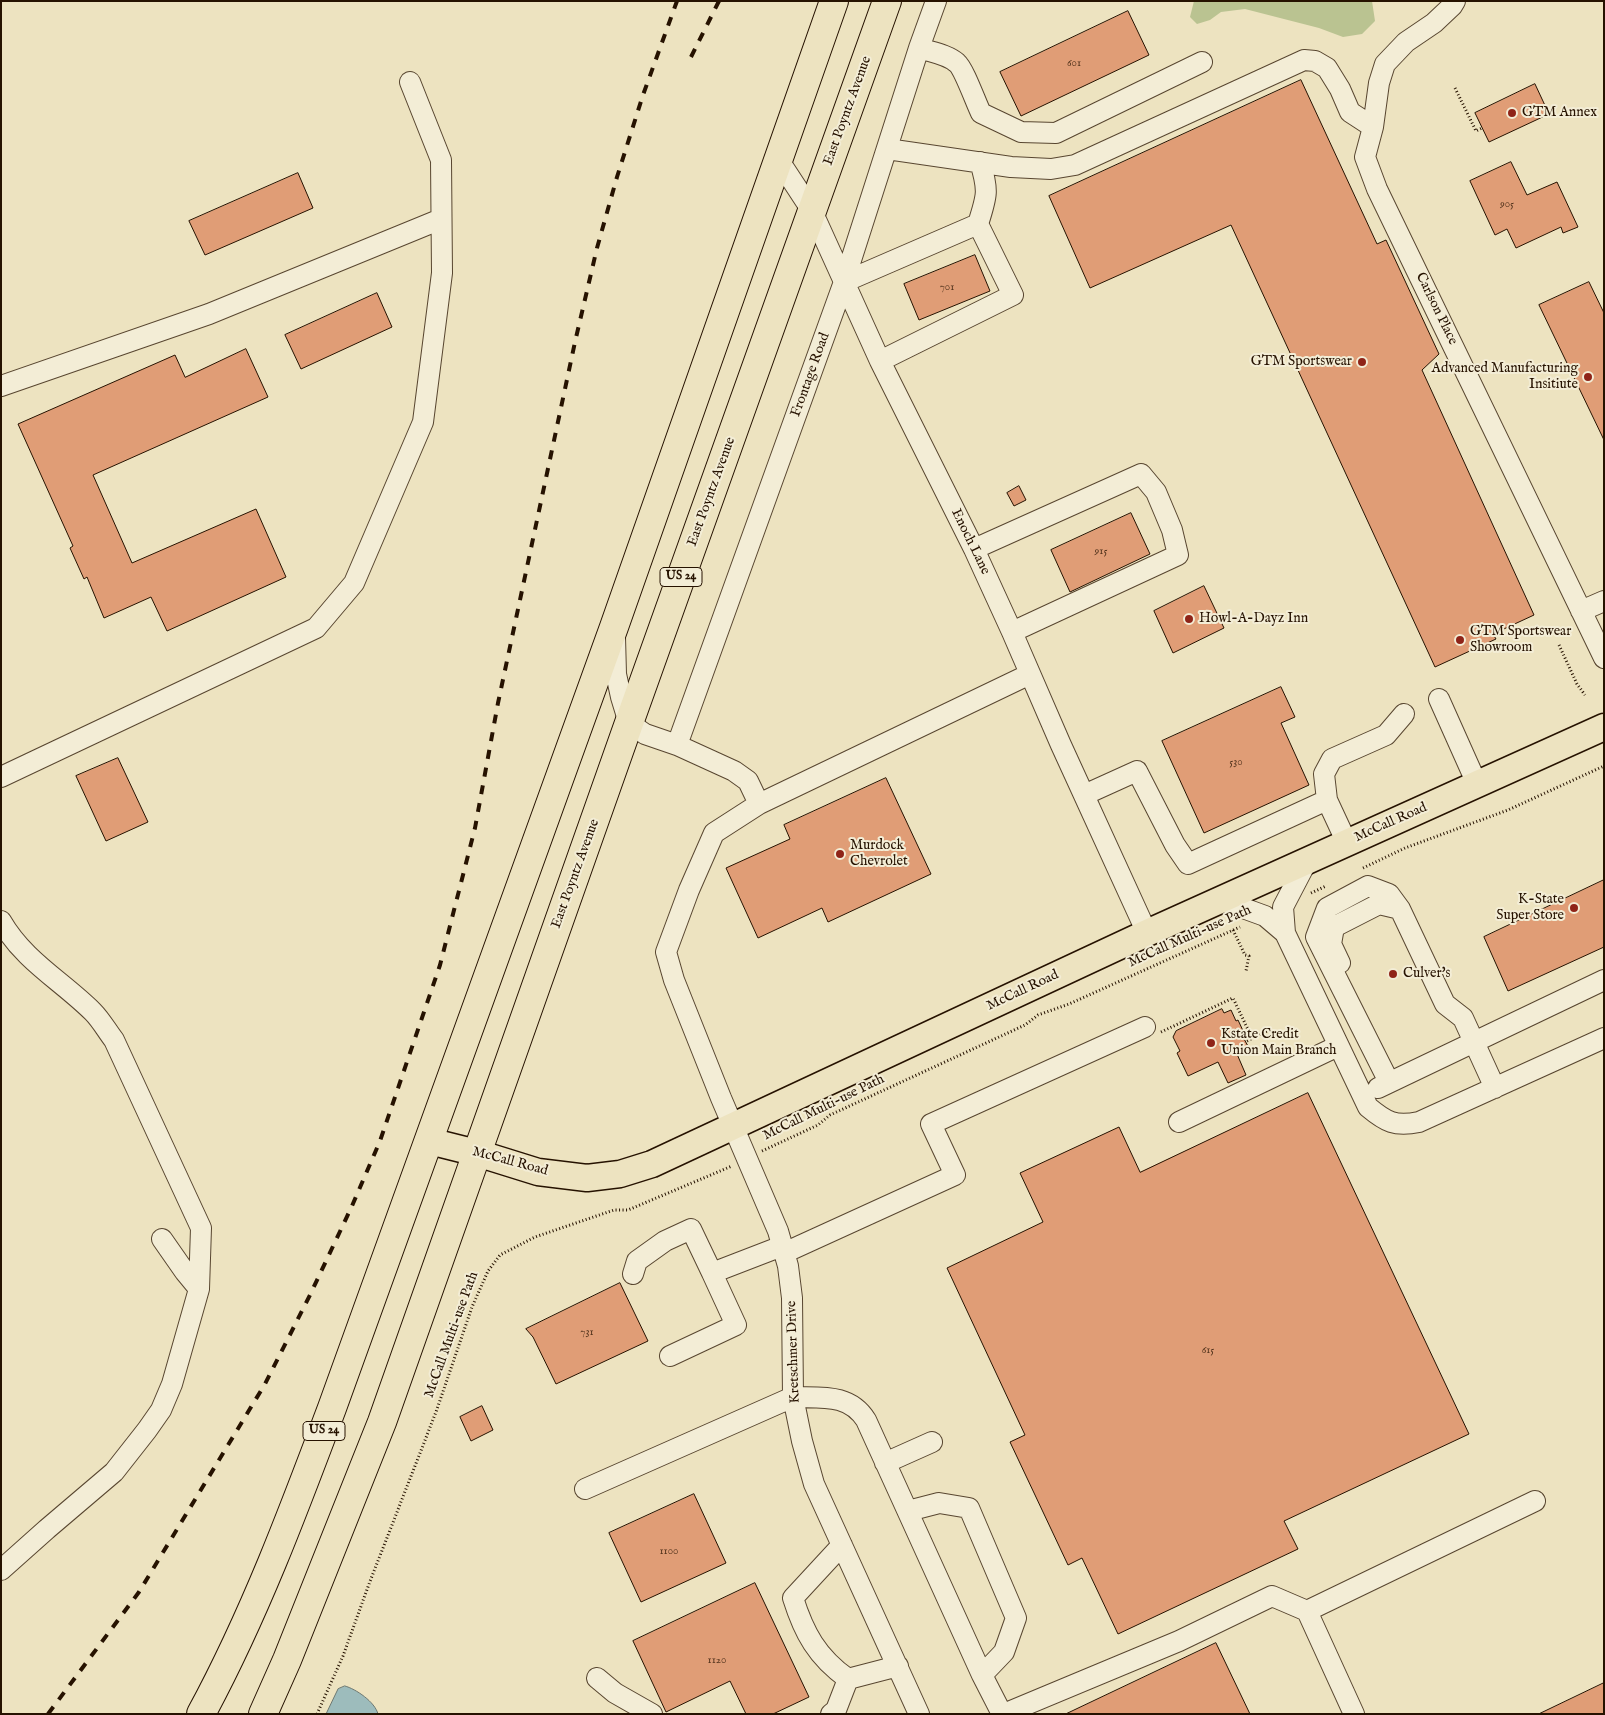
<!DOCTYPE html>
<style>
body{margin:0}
#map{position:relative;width:1605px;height:1715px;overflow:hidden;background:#ede3c0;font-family:"IM FELL English",serif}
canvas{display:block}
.frame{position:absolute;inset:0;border:2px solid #261200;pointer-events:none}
</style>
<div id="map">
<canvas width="1605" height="1715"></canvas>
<div class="frame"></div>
</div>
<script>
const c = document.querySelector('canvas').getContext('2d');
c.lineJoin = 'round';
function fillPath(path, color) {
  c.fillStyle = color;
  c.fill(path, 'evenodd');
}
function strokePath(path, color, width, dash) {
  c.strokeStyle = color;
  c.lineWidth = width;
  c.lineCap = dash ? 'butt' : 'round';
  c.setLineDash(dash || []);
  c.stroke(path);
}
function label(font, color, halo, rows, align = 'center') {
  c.font = font + ' "IM FELL English",serif';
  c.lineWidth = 4;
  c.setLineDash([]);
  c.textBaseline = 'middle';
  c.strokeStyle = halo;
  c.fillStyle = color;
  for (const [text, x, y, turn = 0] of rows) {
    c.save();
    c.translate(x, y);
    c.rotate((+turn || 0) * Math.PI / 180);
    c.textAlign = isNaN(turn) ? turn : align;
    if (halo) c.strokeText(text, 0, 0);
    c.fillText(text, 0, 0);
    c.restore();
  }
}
const green = new Path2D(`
 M1194 1H1372L1375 21 1362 34 1343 37 1319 28 1245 9 1221 12 1210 20 1197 24 1190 17Z`);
const water = new Path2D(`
 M345 1686C356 1689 375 1702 378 1714H326L338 1689Z`);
const building = new Path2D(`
 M1128 11 1149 55 1021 116 1000 72Z
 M1301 80 1377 244 1386 240 1439 354 1422 370 1534 615 1493 634 1496 639 1435 667 1231 225 1090 288 1049 196Z
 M1535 84 1549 114 1489 142 1475 113Z
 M1511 162 1527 195 1557 182 1578 227 1563 233 1561 227 1516 248 1507 229 1495 235 1470 181Z
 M298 173 313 208 205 255 189 221Z
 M975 255 990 291 919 320 904 284Z
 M1589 282 1604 313V440L1539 305Z
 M377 293 392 327 301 369 285 335Z
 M246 349 268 397 93 475 132 563 256 509 286 577 167 631 151 597 104 618 87 577 84 579 70 548 73 546 18 424 175 355 185 377Z
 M1019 486 1026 500 1014 506 1007 493Z
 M1131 513 1150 554 1070 592 1051 550Z
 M1204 586 1224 628 1173 653 1154 611Z
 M1281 687 1295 717 1281 723 1309 785 1204 833 1162 741Z
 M118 758 148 822 106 841 76 776Z
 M886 778 931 874 828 922 822 908 758 938 726 868 790 839 784 825Z
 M1604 880V947L1508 991 1484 937Z
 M1222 1009 1224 1013 1231 1010 1236 1021 1238 1020 1245 1035 1243 1037 1249 1048 1237 1054 1246 1075 1228 1083 1218 1062 1188 1076 1177 1053 1180 1051 1173 1037 1176 1031Z
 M1308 1093 1469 1434 1284 1521 1298 1549 1118 1634 1082 1558 1068 1565 1010 1442 1025 1435 947 1268 1043 1222 1020 1173 1119 1127 1140 1172Z
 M620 1283 648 1341 556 1384 533 1337 526 1329Z
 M482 1406 493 1430 471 1441 460 1417Z
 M694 1494 726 1563 641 1602 609 1533Z
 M755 1583 809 1697 773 1714H746L730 1681 666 1712 633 1641Z
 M1216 1643 1250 1714H1066Z
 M1604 1683V1714H1539Z`);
const path = new Path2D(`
 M1455 88 1476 131 1482 128
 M1559 645 1577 684 1585 695
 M1363 868 1405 848 1508 810 1604 766
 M1311 893 1326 886
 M1233 930 1245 955 1249 956 1246 971
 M1161 1032 1233 998 1252 1038
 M1247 1041 1271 1029
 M762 1151 818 1125 830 1115 1025 1025 1038 1015 1069 1004 1240 927
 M317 1714 343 1656 369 1584 436 1412 472 1307 488 1271 500 1255 535 1237 614 1210H628L732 1166`);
const minor = new Path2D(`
 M1455 1 1452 6 1434 23 1406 42 1385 64 1379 83 1373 127 1365 157 1377 189 1604 658
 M919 48C930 52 947 54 957 63 964 69 976 103 981 113L1021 132 1056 133 1202 62
 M887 149 1011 167 1051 169 1075 165 1304 60 1315 61 1327 68 1340 89 1350 112 1373 127
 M778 159 812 211 880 361 974 549 1012 632 1061 745 1147 933
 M978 224C987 196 989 191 980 162
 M844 282 978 224 1013 295 880 361
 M1 386 209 314 441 219
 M974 549 1141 474 1156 492 1172 530 1178 555 1012 632
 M1581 611 1604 601
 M615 637 616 674 621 697 629 723 645 734 677 745 734 771 748 781 759 804
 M1439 699 1477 784
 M677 745 844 282 919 48 936 1
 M1 777 316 628 354 583 423 422 442 273 441 160 410 82
 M1084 795 1137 771 1175 845 1188 864 1327 800
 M1347 843 1327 800 1324 774 1332 759 1386 735 1404 714
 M1307 861 1283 907 1285 933 1368 1107C1386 1122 1395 1127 1419 1122L1604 1038
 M1221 900 1265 916 1285 933
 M1 921C24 961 62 981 93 1012 101 1020 107 1031 114 1040L201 1228 199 1289
 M1340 963 1331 944 1334 927 1379 904 1400 909
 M1389 1082 1316 937 1327 908 1368 886 1389 894 1400 909 1445 1004 1463 1018 1495 1088
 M1378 1088 1604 980
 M1179 1122 1338 1046
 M784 1253 955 1175 931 1124 1145 1027
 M633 1274 637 1261 665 1241 691 1229 712 1273
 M670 1356 736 1325 712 1273 782 1246
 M885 1463 932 1442
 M585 1489 793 1397C821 1398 849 1393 866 1420L982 1675 1002 1714
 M908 1511 939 1503 969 1508 1016 1618 1004 1652 982 1675
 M842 1545 793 1598C804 1633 817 1657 848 1679L898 1666
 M1 1570 47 1529 114 1472 147 1430 161 1410 172 1384 199 1289 185 1272 162 1239
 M1307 1611 1354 1714
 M597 1678 615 1693 652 1714
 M831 1714 836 1710 848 1679
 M919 1714 814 1484 802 1441 793 1397 792 1298 788 1266 778 1231 721 1098 674 980 666 952 689 890 714 833 759 804 1030 674
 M1004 1714 1179 1641 1272 1596 1307 1611 1535 1501`);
const major = new Path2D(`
 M429 1141 477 1153 538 1172 587 1178 620 1174 652 1164 1147 933 1604 727`);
const highway = new Path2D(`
 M201 1714C254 1616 293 1512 332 1408L614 627 834 1
 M263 1714 287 1660 382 1422 629 723 887 1`);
const rail = new Path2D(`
 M691 57 719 1
 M48 1714 139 1592 265 1384 310 1295 352 1206 380 1141 440 965 475 828 498 703 575 342 597 248 617 177 643 95 677 1`);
const markers = [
 [1512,113,5,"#8f2418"],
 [1362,362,5,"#8f2418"],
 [1588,377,5,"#8f2418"],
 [1189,619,5,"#8f2418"],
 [1460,640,5,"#8f2418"],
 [840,854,5,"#8f2418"],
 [1574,908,5,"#8f2418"],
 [1393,974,5,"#8f2418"],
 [1211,1043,5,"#8f2418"]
];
const numberNames = [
 ["601",1074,64],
 ["905",1507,205],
 ["701",947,288],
 ["915",1101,552],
 ["530",1236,763],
 ["731",587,1333],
 ["615",1208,1351],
 ["1100",669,1552],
 ["1120",717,1661]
];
const shields = [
 [681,577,42],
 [324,1431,42]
];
const shieldNames = [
 ["US 24",681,577],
 ["US 24",324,1431]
];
const streetNames = [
 ["East Poyntz Avenue",848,111,-70],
 ["Carlson Place",1436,309,64],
 ["Frontage Road",811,375,-70],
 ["East Poyntz Avenue",712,492,-70],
 ["Enoch Lane",970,542,64],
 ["McCall Road",1391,823,-24],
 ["East Poyntz Avenue",576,874,-70],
 ["McCall Multi-use Path",1190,937,-24],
 ["McCall Road",1023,991,-25],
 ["McCall Multi-use Path",824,1108,-26],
 ["McCall Road",510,1162,15],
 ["McCall Multi-use Path",452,1335,-70],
 ["Kretschmer Drive",794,1352,-92]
];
const poiNames = [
 ["GTM Annex",1522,113],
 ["GTM Sportswear",1352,362,"right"],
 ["Advanced Manufacturing",1578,369,"right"],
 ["Insitiute",1578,385,"right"],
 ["Howl-A-Dayz Inn",1199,619],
 ["GTM Sportswear",1470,632],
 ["Showroom",1470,648],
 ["Murdock",850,846],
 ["Chevrolet",850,862],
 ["K-State",1564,900,"right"],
 ["Super Store",1564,916,"right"],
 ["Culver's",1403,974],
 ["Kstate Credit",1221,1035],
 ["Union Main Branch",1221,1051]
];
fillPath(green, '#bac391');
fillPath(water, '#9dbcbc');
strokePath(water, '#6d7871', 1);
fillPath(building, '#e09d76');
strokePath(building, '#261200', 1);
strokePath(minor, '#584630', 22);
strokePath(major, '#261200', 29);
strokePath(highway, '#261200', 30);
strokePath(path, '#261200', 3, [1, 2.5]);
strokePath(minor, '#f3edd6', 20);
strokePath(major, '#ede3c0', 26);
strokePath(highway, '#ede3c0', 28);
strokePath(rail, '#261200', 4, [9, 9]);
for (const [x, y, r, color] of markers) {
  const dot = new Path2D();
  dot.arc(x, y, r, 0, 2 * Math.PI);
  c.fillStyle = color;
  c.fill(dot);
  strokePath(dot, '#f3edd6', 2);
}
label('11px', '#54351e', null, numberNames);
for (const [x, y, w] of shields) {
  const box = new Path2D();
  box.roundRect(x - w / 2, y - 9.5, w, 19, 4);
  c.fillStyle = '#f3edd6';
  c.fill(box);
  strokePath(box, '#261200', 1);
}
label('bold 12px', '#261200', null, shieldNames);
label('14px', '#261200', '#f3edd6', streetNames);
label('14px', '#261200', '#f3edd6', poiNames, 'left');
</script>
